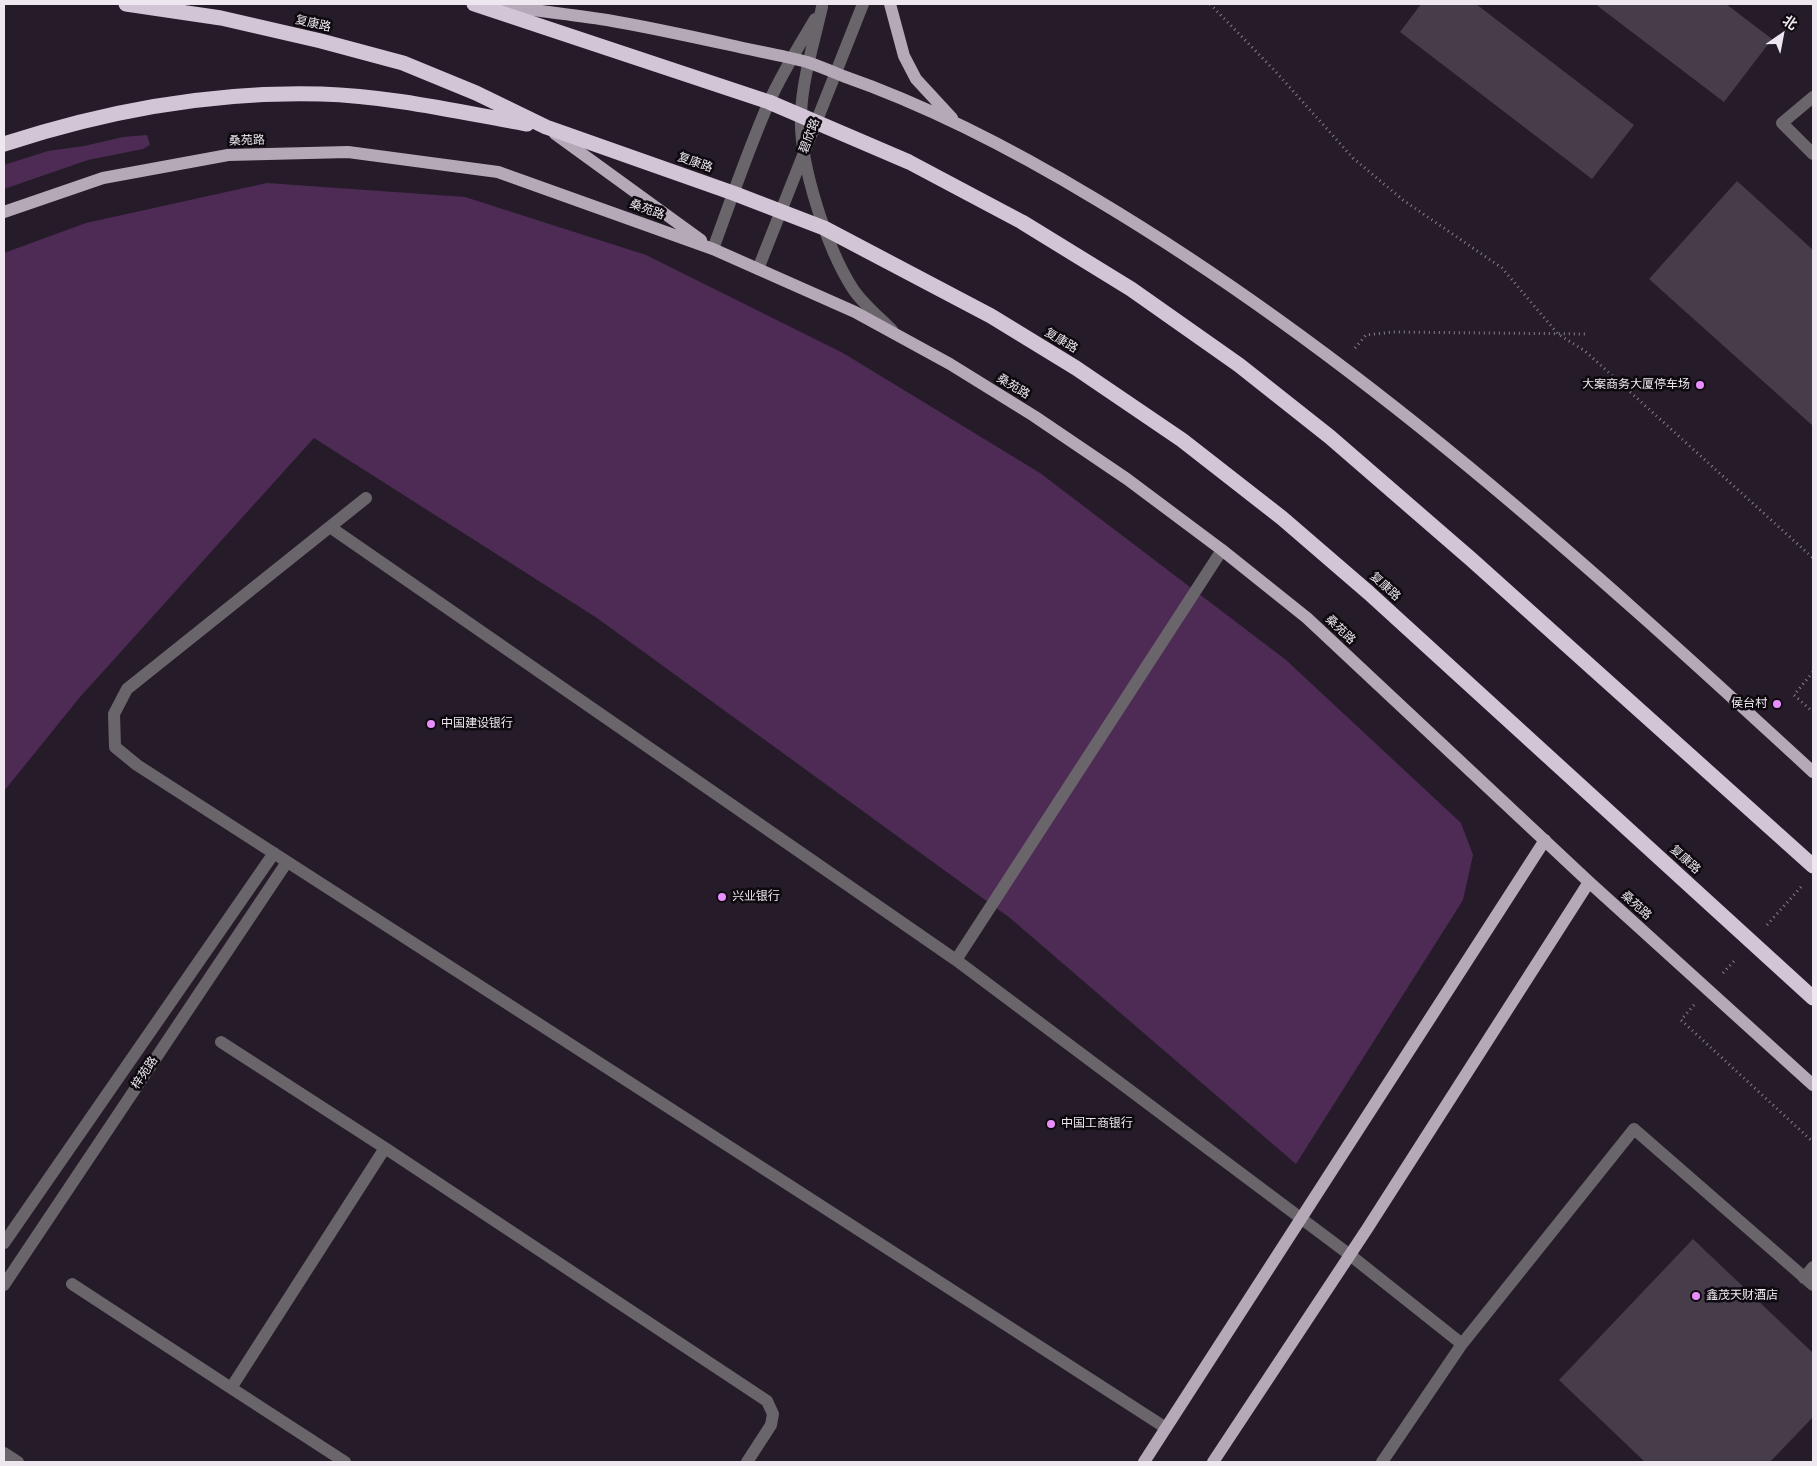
<!DOCTYPE html>
<meta charset="utf-8">
<style>
body{margin:0}
#map{position:relative;width:1817px;height:1466px;overflow:hidden;background:#261c29;font-family:"DejaVu Sans","Noto Sans SC",sans-serif}
canvas{display:block}
.frame{position:absolute;inset:0;border:5px solid #eee7f0;pointer-events:none}
.north{position:absolute;left:1757px;top:10px;width:50px;height:50px;-webkit-text-stroke:4px #0d090e;paint-order:stroke;rotate:33deg;font-size:14px;font-weight:700;line-height:20px;text-align:center;color:#eee7f0}
.north::after{content:'';display:block;margin:auto;width:18px;height:22px;background:#eee7f0;clip-path:polygon(50% 0,100% 100%,50% 72%,0 100%)}
</style>
<div id="map">
<canvas width="1817" height="1466"></canvas>
<div class="frame"></div>
<div class="north">北</div>
</div>
<script>
const c = document.querySelector('canvas').getContext('2d');
c.lineJoin = 'round';
function fillPath(path, color) {
  c.fillStyle = color;
  c.fill(path, 'evenodd');
}
function strokePath(path, color, width, dash) {
  c.strokeStyle = color;
  c.lineWidth = width;
  c.lineCap = dash ? 'butt' : 'round';
  c.setLineDash(dash || []);
  c.stroke(path);
}
function label(font, color, halo, rows, align = 'center') {
  c.font = font + ' "DejaVu Sans","Noto Sans SC",sans-serif';
  c.lineWidth = 5;
  c.setLineDash([]);
  c.textBaseline = 'middle';
  c.strokeStyle = halo;
  c.fillStyle = color;
  for (const [text, x, y, turn = 0] of rows) {
    c.save();
    c.translate(x, y);
    c.rotate((+turn || 0) * Math.PI / 180);
    c.textAlign = isNaN(turn) ? turn : align;
    if (halo) c.strokeText(text, 0, 0);
    c.fillText(text, 0, 0);
    c.restore();
  }
}
const green = new Path2D(`
 M147 135 150 145 143 149 88 160 4 189V165L48 151 84 146 123 137Z
 M267 183 465 197 646 255 843 353 1040 473 1286 660 1461 823 1473 855 1463 900 1296 1164 1010 918 597 618 314 438 80 697 4 791V253L86 223Z`);
const building = new Path2D(`
 M1421 4H1476L1634 125 1592 179 1400 32Z
 M1595 4H1726L1772 39 1724 102Z
 M1737 181 1813 250V426L1649 279Z
 M1693 1239 1813 1353V1417L1770 1462H1645L1559 1380Z`);
const path = new Path2D(`
 M1210 4 1276 72 1353 158 1403 200 1502 268 1558 334 1585 351 1813 558
 M1355 348 1366 335 1393 332 1586 334
 M1813 672 1794 695 1813 712
 M1767 925 1801 887
 M1723 973 1736 959
 M1694 1005 1681 1020 1813 1142`);
const minor = new Path2D(`
 M822 7C814 42 802 80 801 115 799 163 827 249 853 289 863 304 879 317 892 330
 M1813 97 1782 123 1813 154
 M713 249C731 200 748 150 769 102 782 73 799 46 815 19
 M758 269 863 4
 M366 498 127 689 114 714 115 747 137 765 1166 1428
 M330 527 956 960 1350 1255 1462 1344
 M956 960 1222 550
 M221 1042 385 1148
 M4 1243 274 853
 M1804 1278 1813 1267
 M72 1284 231 1388
 M4 1285 287 862
 M4 1453 18 1462
 M345 1462 231 1388 385 1148 767 1401 773 1414 771 1425 747 1462
 M1382 1462 1462 1344 1634 1129 1813 1285`);
const major = new Path2D(`
 M490 4C529 10 568 14 607 20 648 27 689 36 730 45 755 51 782 55 807 62 819 66 831 71 843 76 932 107 1016 151 1097 200 1360 357 1588 565 1813 772
 M890 4 904 56 916 79 952 118
 M555 134 701 240
 M4 212 103 178 228 155 348 152 498 172 713 249 855 312 950 364 1034 416 1127 479 1222 550 1307 618 1589 882 1813 1085
 M1144 1462 1545 840
 M1213 1462 1367 1229 1589 882`);
const highway = new Path2D(`
 M126 4 221 18 321 41 403 63 476 93 546 127 733 193 824 228 991 316 1076 368 1182 440 1282 518 1369 593 1813 998
 M474 4 769 102 909 162 1022 222 1131 289 1239 365 1330 437 1472 560 1813 866
 M4 144C105 111 214 91 321 94 390 96 459 112 527 124`);
const markers = [
 [1700,385,5,"#e88eff"],
 [1777,704,5,"#e88eff"],
 [431,724,5,"#e88eff"],
 [722,897,5,"#e88eff"],
 [1051,1124,5,"#e88eff"],
 [1696,1296,5,"#e88eff"]
];
const streetNames = [
 ["复康路",313,24,13],
 ["碧欣路",810,136,-69],
 ["桑苑路",247,141,-2],
 ["复康路",695,163,19],
 ["桑苑路",647,210,20],
 ["复康路",1061,341,31],
 ["桑苑路",1013,387,31],
 ["复康路",1385,587,42],
 ["桑苑路",1340,630,43],
 ["复康路",1685,860,42],
 ["桑苑路",1636,906,42],
 ["梓苑路",145,1073,-56]
];
const poiNames = [
 ["大案商务大厦停车场",1690,385,"right"],
 ["侯台村",1767,704,"right"],
 ["中国建设银行",441,724],
 ["兴业银行",732,897],
 ["中国工商银行",1061,1124],
 ["鑫茂天财酒店",1706,1296]
];
fillPath(green, '#4d2b55');
fillPath(building, '#473c4a');
strokePath(path, '#877f8a', 3, [1, 4]);
strokePath(minor, '#6a656b', 12);
strokePath(major, '#b5a9b7', 12);
strokePath(highway, '#d2c5d6', 15);
for (const [x, y, r, color] of markers) {
  const dot = new Path2D();
  dot.arc(x, y, r, 0, 2 * Math.PI);
  c.fillStyle = color;
  c.fill(dot);
  strokePath(dot, '#0d090e', 2);
}
label('12px', '#eee7f0', '#0d090e', streetNames);
label('12px', '#eee7f0', '#0d090e', poiNames, 'left');
</script>
